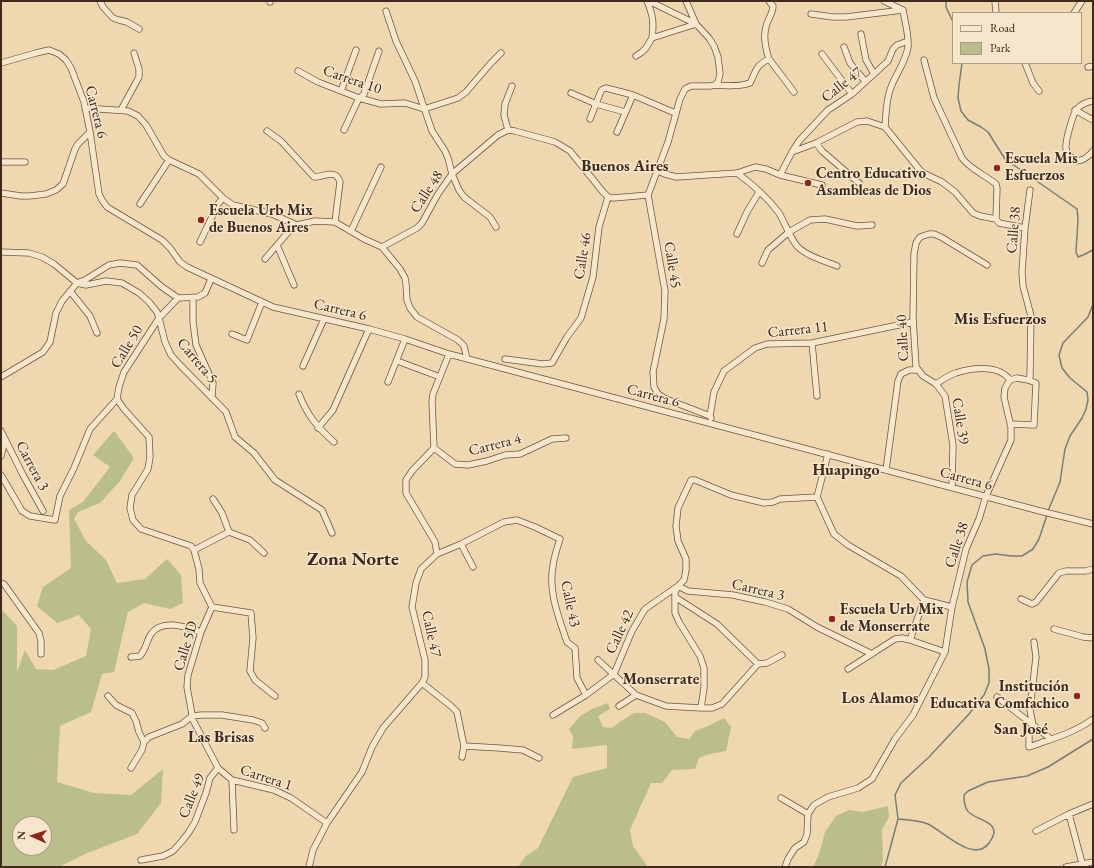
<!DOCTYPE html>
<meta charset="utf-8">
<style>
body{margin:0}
#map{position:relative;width:1094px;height:868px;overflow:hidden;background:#efd8b0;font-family:"EB Garamond",serif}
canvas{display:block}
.frame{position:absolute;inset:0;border:2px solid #402a1d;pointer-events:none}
.legend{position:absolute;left:952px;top:12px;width:130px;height:52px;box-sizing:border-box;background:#f5e6cc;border:1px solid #ad9b86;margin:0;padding:5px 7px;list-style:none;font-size:12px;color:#402a1d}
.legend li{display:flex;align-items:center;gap:8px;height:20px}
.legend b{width:20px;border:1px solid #ad9b86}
.north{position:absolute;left:12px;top:816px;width:40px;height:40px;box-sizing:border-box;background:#f5e6cc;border:1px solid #ad9b86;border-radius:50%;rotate:273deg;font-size:11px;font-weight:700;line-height:16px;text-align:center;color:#402a1d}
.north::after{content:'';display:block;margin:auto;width:14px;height:18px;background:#8f2418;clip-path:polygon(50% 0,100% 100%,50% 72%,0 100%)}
</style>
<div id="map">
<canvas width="1094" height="868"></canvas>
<div class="frame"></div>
<ul class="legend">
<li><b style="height:5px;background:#f5e6cc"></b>Road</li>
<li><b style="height:11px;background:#babe8b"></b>Park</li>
</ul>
<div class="north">N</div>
</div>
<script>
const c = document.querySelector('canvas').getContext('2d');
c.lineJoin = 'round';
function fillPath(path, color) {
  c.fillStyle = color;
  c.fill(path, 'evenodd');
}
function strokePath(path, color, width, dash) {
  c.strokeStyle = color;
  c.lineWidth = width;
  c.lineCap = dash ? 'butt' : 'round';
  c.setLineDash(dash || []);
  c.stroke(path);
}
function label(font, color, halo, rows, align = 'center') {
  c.font = font + ' "EB Garamond",serif';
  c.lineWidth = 3;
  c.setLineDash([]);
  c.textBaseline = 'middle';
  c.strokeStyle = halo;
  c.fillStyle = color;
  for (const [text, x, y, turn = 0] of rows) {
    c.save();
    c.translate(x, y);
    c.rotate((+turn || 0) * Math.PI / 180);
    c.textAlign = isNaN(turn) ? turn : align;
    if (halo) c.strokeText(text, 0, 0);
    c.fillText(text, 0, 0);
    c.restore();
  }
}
const green = new Path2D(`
 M114 431 134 458 120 481 100 503 78 512 74 519 86 541 106 560 117 583 145 579 167 559 181 575 183 603 170 609 144 603 128 612 114 672 102 674 91 712 60 726 57 782 94 793 131 795 163 769 161 803 137 834 85 854 59 867H1V609L17 626V672L25 650 36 669 53 670 86 656 91 629 79 615 57 623 37 606 43 587 71 568 69 510 83 502 110 467 93 455ZM20 824H44V848H20Z
 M608 703 610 709 598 716 603 727 612 728 621 721 634 713H645L665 722 677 737 689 739 695 731 708 726 724 718 731 727 726 751 710 754 699 758 695 769 672 770 662 783H651L630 830 633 846 648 867H518L526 856 538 848 573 777 607 768V745L572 749 573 736 569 729 580 716 592 709Z
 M888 806 889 817 882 830 883 860 881 867H813L819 854 825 832 836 816 849 810 863 812Z`);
const stream = new Path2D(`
 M946 1V7L953 22
 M962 63 959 85 958 98 961 111 968 120 981 127 988 132 1005 159 1077 209 1078 219 1076 252 1078 257 1083 255 1093 250
 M1048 511 1060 482 1065 449 1070 436 1082 418 1086 409 1088 400 1087 392 1070 378 1062 368 1059 355 1063 343 1088 317 1093 304
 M898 819C909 820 918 820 928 824 943 831 974 864 989 843 991 840 994 836 994 832 994 820 972 819 967 810 964 806 964 800 964 795L968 791 988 782 1027 776 1048 767 1093 739
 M885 867 898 819 895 795 901 783 929 757 969 714 984 695 989 683V669L985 649 968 602 967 582 972 565 983 556 996 554 1011 556H1022L1033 549 1039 539 1047 515`);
const minor = new Path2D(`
 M100 1 103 7 113 18 119 20 127 22 139 29
 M270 1V2
 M647 1C653 15 654 23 652 38
 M686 1 696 24 709 38 714 46 718 57 720 74 718 82 715 85 710 86H691L685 89 680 99 668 142 648 195 665 291 664 319 653 372 654 387 658 394 666 399 710 416
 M769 1 773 6C773 14 767 20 766 27 763 37 766 50 769 59L794 92
 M884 1 903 10C905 22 909 35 908 47 906 61 896 74 891 87 886 99 886 114 885 127L919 169 923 173 942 182 955 192 973 213 980 216 996 219 999 223 1025 228
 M995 1 996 13
 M386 11 396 41 415 81 432 131 445 151 448 158 452 174 459 190 464 197 490 217 496 227
 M1074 13 1082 1
 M811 14 833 17H846L903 10
 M861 34 866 60 874 74
 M844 47 850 63 865 81
 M822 54 852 94
 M636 56 642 52 646 48 652 38 696 24 649 1
 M924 60 934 98 962 158C970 169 985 175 996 184L997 188 996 219
 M1 63 36 53 49 50 59 54 66 60 71 68 84 102 90 132 99 194 102 200 107 207 162 240 170 248 180 262 187 267 273 307 369 329 405 339 449 354 1040 511 1093 524
 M1025 63 1033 83 1039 91
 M1088 67 1093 66
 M298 71 318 82 359 98 381 104 405 103 424 109 458 98 466 92 491 63 501 53
 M715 85C726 86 739 87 750 83 757 70 754 67 769 59
 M341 91 356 50
 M571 93 596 104 625 112
 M1093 101C1087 102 1081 104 1077 109 1073 113 1065 142 1066 148 1066 151 1068 154 1070 156 1077 166 1087 158 1093 151
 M85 108 128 111 138 116 146 125 164 156 169 160 199 174 223 198 233 205 272 214 297 225
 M121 110 139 77V69L134 53
 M1075 110 1093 120
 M590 119 601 91 603 89 606 88 633 95 675 113
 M344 130 359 98 362 96 364 94 379 51
 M508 130 504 115 505 104 512 86
 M267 131 281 141 314 177C324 177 336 168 340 182L335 222
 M617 132 633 95
 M816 143 822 151 859 183
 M792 152 799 141 828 110 852 94 874 74 888 61 893 49 897 45 908 41
 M1 162H25
 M656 170 665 174 676 177 737 173 755 167 766 169 780 175 822 185
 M737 173C752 184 768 198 779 213 785 223 789 236 797 246 806 256 825 261 837 266
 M780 175 792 152 816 143 857 122 867 121 885 127
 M1 193 21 196H30L46 194 56 190 63 184 75 149 78 144 90 132
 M140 204 169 160
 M351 231 381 167
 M737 234 747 212 759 192
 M200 242 218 204 223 198
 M277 245 294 285
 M382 247 417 228 422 223 438 194 452 174 498 135 508 130 515 131 555 142 570 151 603 192 608 197 613 198 648 195
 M1 252 29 253 42 257 54 264 77 283 86 285 106 281 122 283 139 293 149 302 157 312 159 318 165 342 171 355 181 366 226 412 235 437 254 453 275 480 322 510 332 533
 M265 259 290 230 297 225 315 221 335 222 364 239 382 247 400 269 405 278 406 284 407 300 410 308 417 317 458 340 464 346 467 359
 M762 263 768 250 789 232 810 220 825 219 857 226 872 225
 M79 282 85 280 109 265 120 263 137 265 162 287 178 298 198 297 205 293 211 279
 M70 291 90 316 97 333
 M193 298V322L196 345 213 383 212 398
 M232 334 247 340 262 302
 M812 343 817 396
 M505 359 543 364 552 363 567 337 581 318 593 277 599 227 608 197
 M400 362 440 377
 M303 366 324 319
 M1 377 43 352 50 342 56 313 62 301 77 283
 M388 382 405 339
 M936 384C942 380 949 375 956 373 971 368 999 364 1010 380
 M299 394C307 415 317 427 334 442
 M117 399 124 409 149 437 150 457 148 469 132 495 130 508 133 520 141 529 191 546 194 550 199 569 200 583 212 607
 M711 418 710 416 714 392 724 371 755 348 767 344 812 343 913 322
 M1010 424 1034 425 1036 383 1028 380
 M318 428 333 410 369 329
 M1 431 23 475 43 511
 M434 448 455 464 468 465 487 461 505 455 520 454 552 439 566 438
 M1 456 5 439
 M886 470 898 381 901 374 909 370H918
 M1 475 22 511 30 516 55 520 60 496 74 468 90 429 117 399 119 387 124 372 159 318 178 298
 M952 487 953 445 945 396 936 384 923 376 916 367 913 318 914 254 916 243 920 237 929 234H934L941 237 987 265
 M817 497 828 454
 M213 499 222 513 229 532
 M229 532 250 540 264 553
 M461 544 473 567
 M194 550 229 532
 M437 554 461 544 504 522 517 520 535 527 560 539C557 548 554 557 553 566 548 592 559 618 567 642L575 648 577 678 586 695
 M1 583 4 584 39 633 41 641V654
 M675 597 717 624 758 664
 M1021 599 1032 604 1036 602 1059 573 1066 571H1086L1093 569
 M924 600 910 640 945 652
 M212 607 201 632 188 675 187 687 193 720 218 768 232 780 274 790 291 798 327 823
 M212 607 251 613 253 638 250 671 255 680 275 696
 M1054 629 1083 637 1093 638
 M1034 642 1036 657 1030 710 1033 725 1029 735V747C1051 739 1074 733 1093 719
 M131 657 140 656C146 649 147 640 151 634 162 618 186 627 201 632
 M598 660 636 695 666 706 701 708H712L722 704 758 664 767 663 782 655
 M848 669 895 639 902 638 910 640
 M422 683 451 706 457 712 464 746 462 757
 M108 696 116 705 132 713 136 721 139 732 144 742
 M997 697 1051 739
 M619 706 636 695
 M701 708 704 688V668L700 656 679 622 675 613V592L678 586 688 591 733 595 765 602 788 609 817 627 872 654
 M553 715 586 695 614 674 632 631 645 609 678 586 684 580 686 570V559L678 541 676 526 678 508 691 480H695L731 495 764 503 773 502 780 499 817 497 834 534 848 545 901 576 924 600 952 607
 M464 746 499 748 523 750 539 758
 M131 768 142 750 144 742 149 737 182 724 192 716 202 715H222L253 720 262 723 265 728
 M232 780 234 830
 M781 798 808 814
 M1069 814 1083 867
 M1036 831 1069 814 1093 804
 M141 860 163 856 173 851 182 841 189 832 195 822 201 806 206 793 210 778 218 768
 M309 867 313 850 327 823 362 772 372 747 383 728 422 683 425 677V660L412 607 416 583 421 569 437 554 435 542 406 493V480L412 471 434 448 432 401 433 394 449 354
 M785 867 788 859 795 848 804 842 807 834 808 814 814 805 828 797 858 788 872 779 895 739 913 715 945 652 952 607 966 549 979 519 986 496 1011 440V427L1004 397 1005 388 1010 380 1017 378 1028 380 1030 377 1031 316 1023 286 1022 272 1025 228 1030 190
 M1066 867 1093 862`);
const markers = [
 [997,168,4,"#8f2418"],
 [808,183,4,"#8f2418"],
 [201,220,4,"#8f2418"],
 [832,619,4,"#8f2418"],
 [1077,696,4,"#8f2418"]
];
const streetNames = [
 ["Carrera 10",352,80,19],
 ["Calle 47",842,85,-38],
 ["Carrera 6",96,112,76],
 ["Calle 48",427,192,-57],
 ["Calle 38",1014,230,-85],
 ["Calle 46",583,256,-81],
 ["Calle 45",672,265,81],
 ["Carrera 6",340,310,13],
 ["Carrera 11",798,330,-6],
 ["Calle 40",903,338,-93],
 ["Calle 50",127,347,-59],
 ["Carrera 5",197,361,50],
 ["Carrera 6",653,396,15],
 ["Calle 39",960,421,81],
 ["Carrera 4",495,445,-14],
 ["Carrera 3",32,466,62],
 ["Carrera 6",966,479,15],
 ["Calle 38",957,545,-72],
 ["Carrera 3",758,590,13],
 ["Calle 43",570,604,78],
 ["Calle 42",620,632,-65],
 ["Calle 47",431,634,78],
 ["Calle 5D",186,646,-73],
 ["Carrera 1",266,778,18],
 ["Calle 49",192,796,-68]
];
const poiNames = [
 ["Escuela Mis",1005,159],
 ["Esfuerzos",1005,176],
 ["Centro Educativo",816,174],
 ["Asambleas de Dios",816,191],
 ["Escuela Urb Mix",209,211],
 ["de Buenos Aires",209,228],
 ["Escuela Urb Mix",840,610],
 ["de Monserrate",840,627],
 ["Institución",1069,687,"right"],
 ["Educativa Comfachico",1069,704,"right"]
];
const neighbourhoodNames = [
 ["Buenos Aires",625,167],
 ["Mis Esfuerzos",1000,320],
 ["Huapingo",846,471],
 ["Monserrate",661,680],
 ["Los Alamos",880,699],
 ["San José",1021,730],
 ["Las Brisas",221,738]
];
const districtNames = [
 ["Zona Norte",353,560]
];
fillPath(green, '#babe8b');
strokePath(stream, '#787f78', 1.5);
strokePath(minor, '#6c5642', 7);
strokePath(minor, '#f5e6cc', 5.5);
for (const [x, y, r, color] of markers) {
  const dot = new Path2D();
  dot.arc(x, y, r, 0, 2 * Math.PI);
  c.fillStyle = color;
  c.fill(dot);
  strokePath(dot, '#f5e6cc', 1.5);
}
label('15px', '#402a1d', '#f5e6cc', streetNames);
label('bold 15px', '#402a1d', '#f5e6cc', poiNames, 'left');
label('bold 16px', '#402a1d', '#f5e6cc', neighbourhoodNames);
label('bold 19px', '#402a1d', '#f5e6cc', districtNames);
</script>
